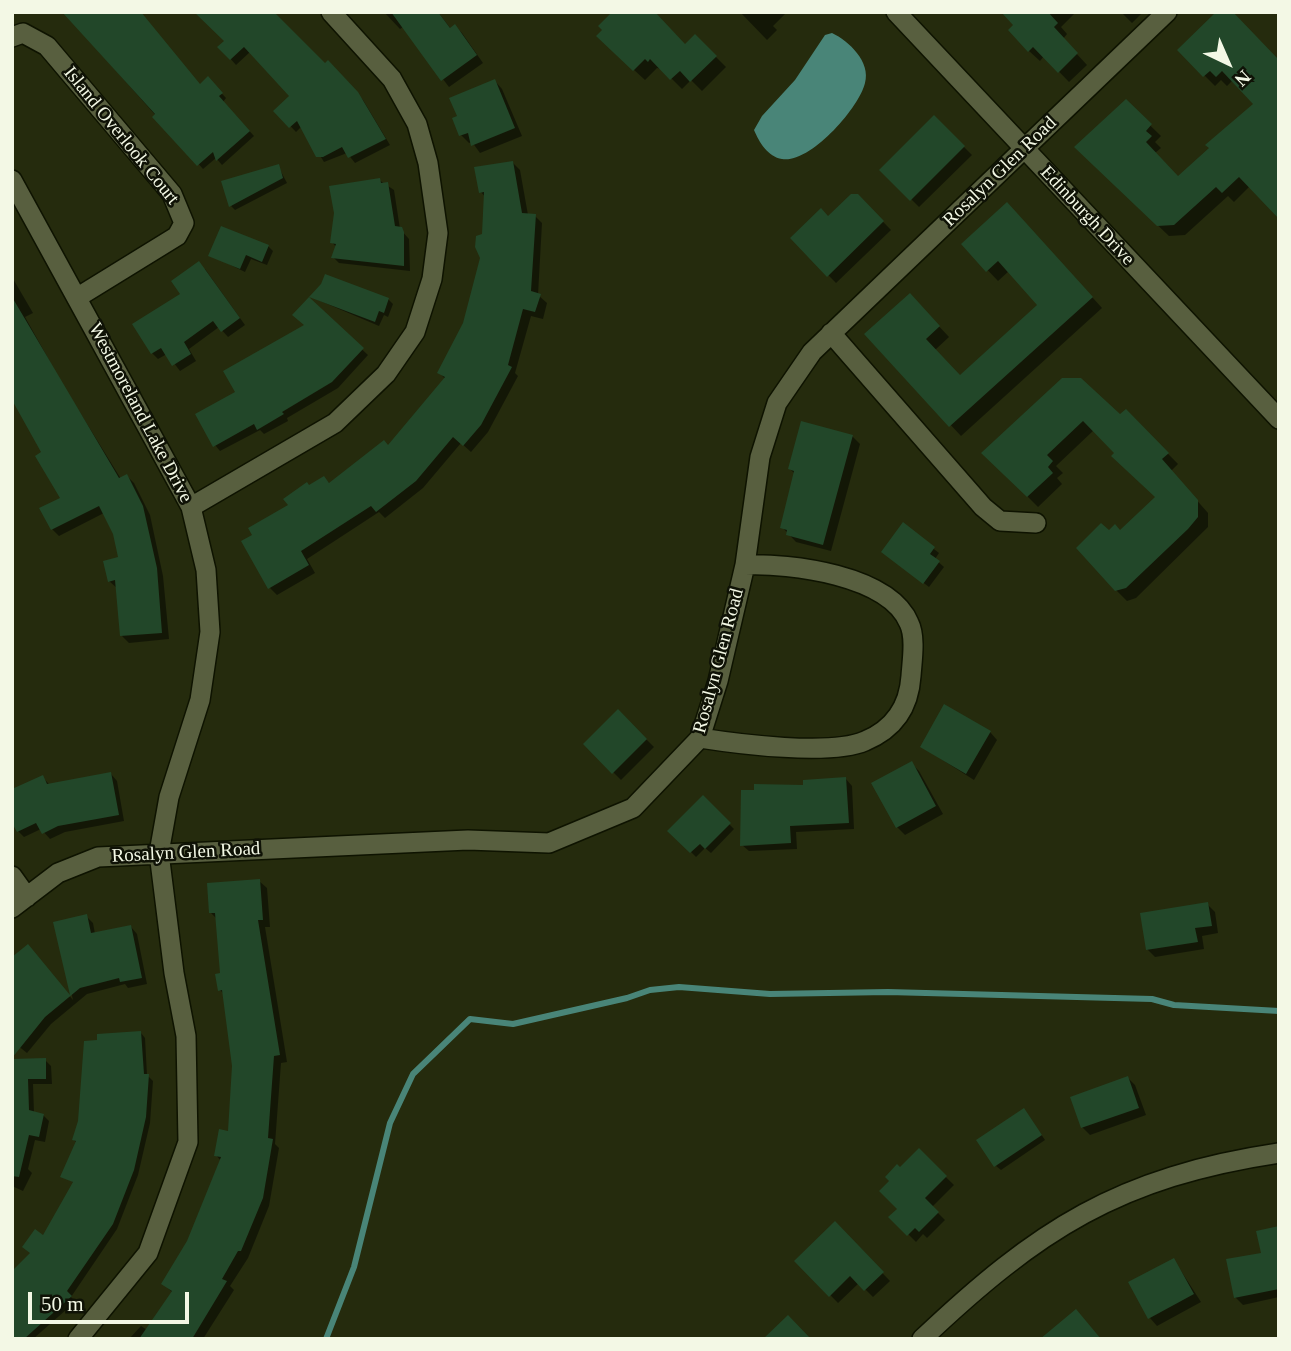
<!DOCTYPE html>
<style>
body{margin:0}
#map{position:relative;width:1291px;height:1351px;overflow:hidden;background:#252b0d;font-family:"Times New Roman",serif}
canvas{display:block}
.frame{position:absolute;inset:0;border:14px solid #f3f8e5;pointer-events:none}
.north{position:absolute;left:1193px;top:28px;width:70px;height:70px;-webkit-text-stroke:5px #0f1206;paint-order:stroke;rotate:136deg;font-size:19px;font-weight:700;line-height:28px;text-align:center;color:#f3f8e5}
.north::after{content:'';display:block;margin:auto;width:24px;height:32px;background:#f3f8e5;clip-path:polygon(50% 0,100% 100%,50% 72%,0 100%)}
.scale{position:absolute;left:28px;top:1292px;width:161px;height:32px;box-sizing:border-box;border:4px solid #f3f8e5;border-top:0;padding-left:9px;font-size:21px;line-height:24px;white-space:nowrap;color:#f3f8e5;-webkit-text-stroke:5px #0f1206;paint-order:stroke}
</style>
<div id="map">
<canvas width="1291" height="1351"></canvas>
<div class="frame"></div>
<div class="north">N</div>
<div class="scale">50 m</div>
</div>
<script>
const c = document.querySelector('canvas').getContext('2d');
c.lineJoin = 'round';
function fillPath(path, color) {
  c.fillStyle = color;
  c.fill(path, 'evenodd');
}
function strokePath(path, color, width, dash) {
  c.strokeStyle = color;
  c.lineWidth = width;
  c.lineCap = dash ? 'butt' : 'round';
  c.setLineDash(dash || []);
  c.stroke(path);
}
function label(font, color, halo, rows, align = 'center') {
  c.font = font + ' "Times New Roman",serif';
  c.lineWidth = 5;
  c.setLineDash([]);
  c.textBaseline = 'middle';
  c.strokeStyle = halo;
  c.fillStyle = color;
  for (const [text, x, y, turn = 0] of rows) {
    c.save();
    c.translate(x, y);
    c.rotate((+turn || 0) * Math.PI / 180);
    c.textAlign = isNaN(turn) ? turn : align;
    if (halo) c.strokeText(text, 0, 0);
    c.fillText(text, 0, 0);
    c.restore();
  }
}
const water = new Path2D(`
 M832 33C849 41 871 62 865 83 859 108 810 164 782 159 768 157 759 142 754 130L762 116 795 80 825 35Z`);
const shadow = new Path2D(`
 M384 12H438L451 29 455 26 462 33 483 63 449 87 403 27 400 29Z
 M740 12H787L773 26 777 30 767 40Z
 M1010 12H1076L1061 27 1067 34 1063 39 1087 65 1069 82 1044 56 1040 61 1029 51Z
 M1121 12H1143L1132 23Z
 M65 13 200 86 208 79 226 98 223 102 254 136 222 165 216 158 203 169Z
 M695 36 726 67 702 91 691 80 682 89 662 69 657 68 645 80 609 47 685 46Z
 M226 42 325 65 328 62 363 100 390 145 355 163 347 153 324 162 302 126 296 132 276 111 292 96 250 52 236 65 220 47Z
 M1179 50 1279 62 1250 186 1234 202 1228 196 1185 235 1169 236 1087 158 1126 102 1161 136 1155 142 1161 148 1155 153 1179 178 1255 105 1233 80 1227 86 1221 80 1215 86Z
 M495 81 502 89 522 136 480 153 472 142 469 143 461 135Z
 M934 117 972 155 919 207 882 170Z
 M513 163 520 170 528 215 535 216 542 223 538 295 547 303 543 319 531 316 515 373 518 376 488 432 471 452 461 443 423 488 385 518 379 512 307 559 315 573 277 595 270 588 290 506 324 478 330 484 389 447 445 379 439 372 464 323 482 258 486 198 481 192Z
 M278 166 287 183 235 210 231 206Z
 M379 180 394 190 400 229 409 239 410 271 339 263 333 257 336 247 332 242Z
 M857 195 891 230 836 283 792 238 828 218Z
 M1017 214 1102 308 961 436 867 335 920 306 949 337 935 350 960 377 1040 305 1009 271 998 281 963 244Z
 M268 246 273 251 267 265 251 259 245 272 210 255Z
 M205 269 245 325 228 337 219 327 189 349 196 361 180 371 167 354 158 359 152 353 183 294Z
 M12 277 33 313 25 317 63 385 121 479 127 476 134 483 150 515 163 576 169 639 129 643 122 636 118 589 109 581 120 559 115 533 104 513 59 536 52 529 63 499 44 453 12 398Z
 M311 297 388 299 393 304 388 317 384 315 379 326Z
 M309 300 368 355 338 388 287 418 288 421 264 434 260 430 220 451 215 445 238 393 306 326Z
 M1063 380 1120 417 1126 411 1178 464 1171 471 1208 513V527L1136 598 1127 601 1116 590 1120 532 1158 497 1094 430 1056 466 1063 473 1057 478 1062 484 1038 507 984 453Z
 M852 436 860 444 831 551 796 542 782 527 795 474 790 469Z
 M903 525 939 553 935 559 944 567 929 587 888 556Z
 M618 711 654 747 621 780 585 744Z
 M990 732 997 740 974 780 922 747Z
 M911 763 919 771 943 814 905 835 897 827Z
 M111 774 117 781 124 821 65 832 50 839 41 829 24 837 18 831 42 777 50 785Z
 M846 779 852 786 854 829 796 832 797 849 749 851 742 845 805 786Z
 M703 798 734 829 711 853 705 848 696 857 670 831Z
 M259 881 267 888 270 927H265L287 1062 281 1063 275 1144 279 1148 269 1206 248 1258 230 1286 234 1290 203 1339H129L141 1326 147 1330 173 1293 164 1284 189 1242 221 1161 216 1155 229 1133 234 1066 224 994 220 990 222 974 217 919 211 913Z
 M1207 904 1215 912 1218 933 1202 936 1204 949 1155 957 1147 949Z
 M86 916 93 923 95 934 131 927 137 934 147 984 128 988 125 984 87 994 51 1024 27 1053 12 1041 34 953 73 1000 55 924Z
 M141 1033 145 1038 147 1075 153 1081 150 1123 138 1175 117 1229 71 1297 75 1302 33 1339H12L32 1254 74 1184 71 1180 77 1143 74 1140Z
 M12 1060H45L51 1066 52 1084H33L34 1113 43 1115 49 1121 45 1142 35 1140 28 1169 32 1173 23 1191 12 1186Z
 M1128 1078 1135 1085 1146 1115 1090 1135 1082 1127Z
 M1028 1115 1045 1140 1001 1170 996 1166Z
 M919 1151 954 1185 932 1207 945 1220 927 1238 923 1234 916 1242 891 1217 899 1209 900 1170Z
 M835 1224 890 1281 873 1297 859 1283 838 1303 797 1261Z
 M1279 1228V1297L1243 1305 1235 1297Z
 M1174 1260 1201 1302 1157 1326 1150 1318Z`);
const stream = new Path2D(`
 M326 1339 354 1267 390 1123 413 1074 470 1019 513 1024 627 998 650 990 679 987 770 994 888 992 1152 999 1174 1005 1279 1011`);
const building = new Path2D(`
 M62 12H141L200 84 208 76 223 93 219 96 250 131 216 161 213 152 197 166 152 117 155 114Z
 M194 12H274L325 63 328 60 358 92 386 139 348 158 342 147 323 157H316L297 121 289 128 273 111 289 96 244 47 230 60 217 47 224 41Z
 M391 12H438L450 28 455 24 477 55 441 81Z
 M612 12H655L685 44 695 34 717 56 690 82 680 71 670 80 650 59 648 62 645 59 633 71 596 36 602 30 598 26Z
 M1001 12H1048L1058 23 1054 27 1078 53 1058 73 1033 47 1028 52 1008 30 1013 25Z
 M1216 12H1233L1279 60V219L1239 177 1222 193 1216 187 1174 225 1157 226 1074 147 1126 99 1152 124 1146 131 1152 136 1146 142 1178 176 1209 148 1205 145 1253 104 1222 71 1216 77 1210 71 1203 77 1177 50Z
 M495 79 515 128 471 146 468 133 459 136 452 118 457 116 449 98Z
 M934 115 965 146 910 201 879 170Z
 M513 161 522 213 536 214 531 291 541 294 535 312 523 309 508 365 512 367 481 425 463 446 453 437 416 481 376 512 371 506 301 551 309 565 268 589 241 541 252 535 248 528 288 505 283 499 307 482 309 485 324 476 329 483 384 440 388 445 445 377 437 373 463 323 480 258 475 247 476 236 482 234 484 192 479 193 474 167Z
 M279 164 283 178 229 207 221 181Z
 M380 178 381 183 388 182 395 226 402 227 404 232V266L331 258 336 244 330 243 334 213 329 186Z
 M851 194H858L884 221 827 277 790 238 821 208 828 216Z
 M1007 202 1093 297 949 427 864 334 910 293 940 326 926 339 960 375 1037 305 998 261 986 272 961 244Z
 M221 226 269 245 262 262 246 255 240 269 208 256Z
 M199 261 240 318 221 332 213 321 184 342 191 354 172 366 161 348 151 354 132 324 180 294 171 281Z
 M325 274 389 298 384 313 379 311 375 322 309 297 321 284Z
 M12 297 119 478 127 474 143 506 157 568 162 633 120 636 115 580 108 582 103 561 118 557 113 534 99 506 51 530 39 508 60 498 35 456 41 452 12 400Z
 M309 297 364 348 332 382 282 412 284 414 257 430 254 424 213 447 195 414 235 392 223 371 304 325 292 315Z
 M1062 378H1081L1120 414 1126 409 1169 453 1162 459 1198 500V517L1188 529 1126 588 1115 591 1076 548 1101 523 1109 530 1115 524 1120 530 1155 497 1111 456 1114 453 1083 421 1047 455 1053 461 1048 467 1053 473 1027 497 981 453Z
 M801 421 853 435 823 545 786 535 787 530 780 528 794 471 788 469Z
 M903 522 935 547 930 554 940 561 923 584 881 552Z
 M944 704 991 731 966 774 920 747Z
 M618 709 647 739 612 774 583 744Z
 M912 761 936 806 896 828 871 783Z
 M111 772 119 815 58 826 42 834 36 823 17 832 12 823V789L43 775 47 784Z
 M846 777 849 823 790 826 791 843 740 846 741 790H754V784L803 785V780Z
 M703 795 731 823 705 849 700 844 690 853 667 831Z
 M260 879 263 920H258L280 1055 274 1056 268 1138 273 1139 263 1198 241 1251H238L222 1279 227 1281 192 1339H139L172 1291 161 1284 187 1241 221 1157 214 1156 219 1129 228 1131 232 1066 222 990 218 991 215 974 220 973 215 913H209L207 883Z
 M1208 902 1212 926 1195 928 1198 942 1146 950 1140 913Z
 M87 914 91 933 131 925 142 978 120 982 119 978 80 988 45 1017 12 1058V957L28 944 70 995 53 922Z
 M141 1031 144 1074H149L146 1117 134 1170 113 1224 67 1291 72 1296 24 1339H12V1271L30 1253 22 1247 35 1229 43 1235 73 1182 60 1177 76 1141 72 1140 78 1121 84 1041 97 1040V1034Z
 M46 1058V1079H28L29 1110 44 1114 39 1137 29 1135 19 1177 12 1176V1059Z
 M1128 1076 1139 1108 1081 1128 1070 1097Z
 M1024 1108 1042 1135 994 1167 976 1140Z
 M919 1148 947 1176 925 1198 939 1212 919 1232 915 1228 907 1236 888 1217 897 1209 879 1191 889 1181 885 1177 897 1164 900 1167Z
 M835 1221 884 1272 864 1291 850 1276 829 1297 794 1261Z
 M1279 1226V1289L1234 1298 1226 1259 1261 1253 1256 1231Z
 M1174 1258 1194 1294 1148 1319 1128 1282Z
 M1076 1309 1101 1339H1040Z
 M788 1315 811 1339H763Z`);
const minor = new Path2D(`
 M896 12 1279 419
 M12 37 23 33 47 46 172 194 184 223 177 236 78 297
 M12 180 191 507 206 570 210 632 200 700 169 797 159 853 174 973 186 1036 188 1142 148 1253 78 1339
 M831 333 983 507 1000 521 1036 523
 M191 507 335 423 386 374 415 332 432 279 438 233 428 163 417 124 392 79 331 12
 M700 738C738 744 831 756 865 741 894 729 909 707 911 676 912 661 916 637 909 623 889 575 790 563 745 565
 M12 876 27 897
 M12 908 58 873 98 857 468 840 549 843 633 808 700 738 718 681 745 565 760 457 777 403 812 352 1167 12
 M922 1339C1038 1229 1119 1177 1279 1153`);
const streetNames = [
 ["Island Overlook Court",121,136,51],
 ["Rosalyn Glen Road",1000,172,-44],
 ["Edinburgh Drive",1087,216,47],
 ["Westmoreland Lake Drive",140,413,62],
 ["Rosalyn Glen Road",719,661,-75],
 ["Rosalyn Glen Road",186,853,-3]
];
fillPath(water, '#498578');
fillPath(shadow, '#0007');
strokePath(stream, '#498578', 6);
fillPath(building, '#224729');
strokePath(minor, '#0e1300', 22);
strokePath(minor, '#585f3f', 19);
label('19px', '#f3f8e5', '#0f1206', streetNames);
</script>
